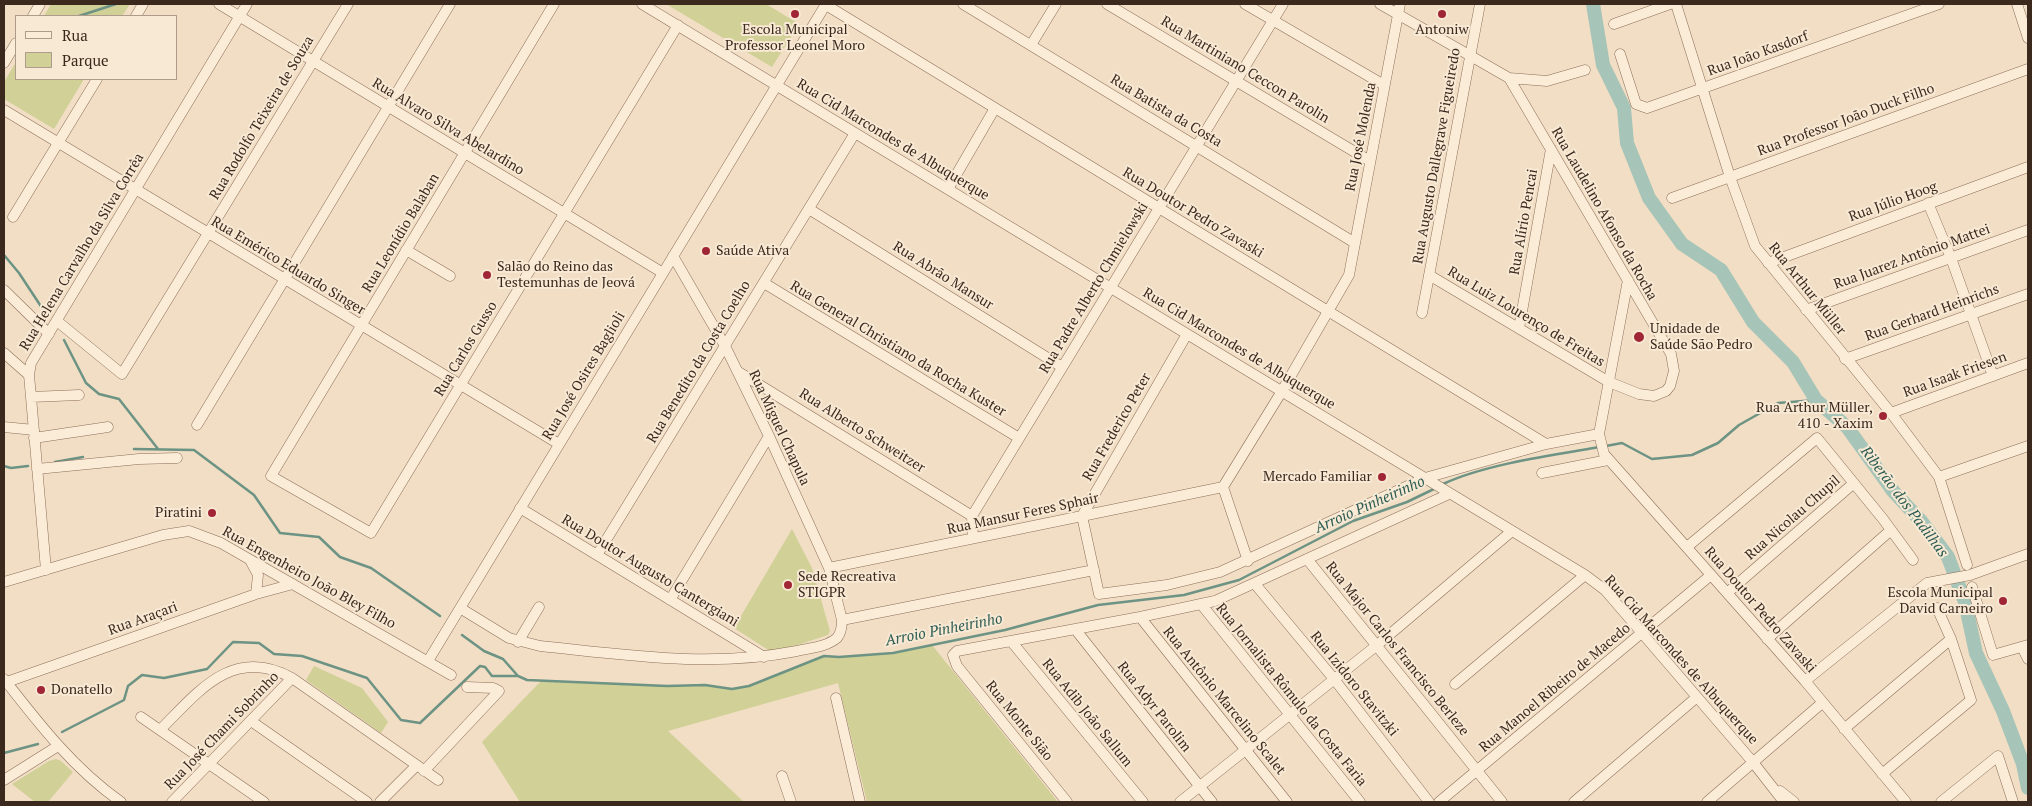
<!DOCTYPE html>
<meta charset="utf-8">
<style>
body{margin:0}
#map{position:relative;width:2032px;height:806px;overflow:hidden;background:#f1dec4;font-family:"PT Serif",serif}
canvas{display:block}
.frame{position:absolute;inset:0;border:5px solid #3c291e;pointer-events:none}
.legend{position:absolute;left:15px;top:15px;width:162px;height:65px;box-sizing:border-box;background:#f8e9d4;border:1px solid #ad9c8b;margin:0;padding:6px 9px;list-style:none;font-size:15px;color:#3c291e}
.legend li{display:flex;align-items:center;gap:10px;height:25px}
.legend b{width:25px;border:1px solid #ad9c8b}
</style>
<div id="map">
<canvas width="2032" height="806"></canvas>
<div class="frame"></div>
<ul class="legend">
<li><b style="height:6px;background:#fbecd8"></b>Rua</li>
<li><b style="height:14px;background:#d0d097"></b>Parque</li>
</ul>
</div>
<script>
const c = document.querySelector('canvas').getContext('2d');
c.lineJoin = 'round';
function fillPath(path, color) {
  c.fillStyle = color;
  c.fill(path, 'evenodd');
}
function strokePath(path, color, width, dash) {
  c.strokeStyle = color;
  c.lineWidth = width;
  c.lineCap = dash ? 'butt' : 'round';
  c.setLineDash(dash || []);
  c.stroke(path);
}
function label(font, color, halo, rows, align = 'center') {
  c.font = font + ' "PT Serif",serif';
  c.lineWidth = 4;
  c.setLineDash([]);
  c.textBaseline = 'middle';
  c.strokeStyle = halo;
  c.fillStyle = color;
  for (const [text, x, y, turn = 0] of rows) {
    c.save();
    c.translate(x, y);
    c.rotate((+turn || 0) * Math.PI / 180);
    c.textAlign = isNaN(turn) ? turn : align;
    if (halo) c.strokeText(text, 0, 0);
    c.fillText(text, 0, 0);
    c.restore();
  }
}
const green = new Path2D(`
 M51 4H130L122 16H44Z
 M666 4H766L799 24 772 67Z
 M16 62V79H84L54 129 4 99V82Z
 M792 529 812 568 830 631 828 635 773 653 734 628Z
 M932 645 1058 802H867L838 683 668 731 744 802H520L482 742 541 681 667 686 705 685 732 689 749 686 824 656 839 657 893 653Z
 M314 666 362 688 388 722 381 733 306 680Z
 M56 759 61 761 73 772 48 802H35L12 784 49 761Z`);
const stream = new Path2D(`
 M79 16 116 4
 M4 255 19 273 46 314
 M64 340 86 383 99 394 119 399 158 449
 M1606 446 1622 443 1652 459 1692 455 1718 443 1739 425 1778 403 1816 400
 M134 449 194 450 254 495 280 533 319 537 340 557 371 568 440 616
 M55 462 83 457
 M4 466 11 468 28 466
 M1443 484C1486 464 1553 455 1600 447
 M462 635 484 651 503 659 518 676
 M62 732 124 700 128 686 142 675 164 678 207 669 233 642 259 643 274 654 302 656 367 678 401 720 420 723 480 666 485 667 492 676H518L527 680 667 686 705 685 732 689 749 686 824 656 839 657 893 653 1005 630 1098 605 1184 595 1239 580 1353 521 1407 502 1436 488
 M4 753 38 744`);
const river = new Path2D(`
 M1593 4 1603 65 1624 108 1627 143 1649 198 1682 244 1721 270 1753 322 1793 362 1816 400 1847 427 1893 491 1921 521 1948 557 1965 602 1976 653 2003 711 2023 764 2028 788`);
const minor = new Path2D(`
 M219 4 663 273
 M554 4 271 476 371 533 678 25
 M642 4 1585 575 1605 590 1752 761 1784 802
 M963 4 1355 243
 M1107 4 1370 161
 M1245 4 1384 85
 M1380 4 1509 78 1547 81 1585 70
 M1676 4 1730 177 1755 246 1891 413 1939 477 1967 565
 M2017 4 2028 38
 M826 5 1546 444
 M33 16 40 4
 M136 16 143 4
 M1614 24 1670 4
 M1031 45 1056 4
 M1620 54 1636 104 1647 108 1939 4
 M4 63 16 43
 M4 110 559 444
 M948 189 995 108
 M1672 198 2028 69
 M1928 203 1951 258 1993 376
 M809 209 1062 367
 M13 217 97 79
 M406 250 450 276
 M1768 263 2028 167
 M1429 275 1609 382 1639 394 1654 396 1666 391 1670 386 1674 371 1671 354 1509 78
 M1628 280 1599 434 1604 454 1805 681 1906 802
 M764 283 1019 438
 M4 290 49 334
 M1806 310 2028 230
 M1422 313 1480 4
 M57 321 122 374 348 4
 M1519 328 1551 149
 M1187 334 1082 516 1099 594 1167 585 1220 572 1425 478 1546 444 1599 434
 M4 353 29 375
 M1845 359 2028 294
 M737 371 972 516
 M31 397 79 395
 M1891 413 2028 363
 M197 425 450 4
 M4 427 34 430
 M34 438 108 427
 M37 469 139 459 177 458
 M1542 473 1608 460
 M1939 477 2028 446
 M520 508 764 657
 M973 538 972 516 1283 4
 M1687 547 1817 438 1883 519 1913 560
 M597 555 855 133
 M1307 559 1502 802
 M250 560 258 575 256 594
 M1248 561 1223 487 1282 391 1349 275 1400 4
 M829 568 1223 487
 M46 570 31 397 29 375 31 363 247 4
 M4 582 163 535 189 531 221 543 451 675
 M1255 584 1334 679 1429 802
 M1972 587 1993 655 2028 645
 M1727 593 1854 483
 M670 600 769 436
 M1201 604 1360 802
 M460 608 509 638 540 646C628 655 709 668 797 651 810 648 826 647 837 638 841 633 842 626 842 620L829 568 769 436 725 346 673 256
 M1140 617 1287 802
 M842 620 1094 570
 M1075 629 1212 802
 M1767 639 1891 530
 M1011 641 1143 802
 M518 642 539 607
 M2022 647 2028 659
 M428 661 826 4
 M4 679C39 724 74 769 121 802
 M1805 681 1927 583 1970 575 2028 554
 M4 683 256 594 293 584
 M1455 684 1585 575
 M836 698 860 802
 M141 717 264 802
 M251 721 367 802
 M1844 729 1951 639
 M160 730C198 692 233 645 292 678L438 780
 M424 771 499 691 493 688 467 687
 M1882 774 1971 700 1951 639 1937 608
 M782 776 791 802
 M4 780 58 746
 M1780 791 1794 802
 M172 802 292 678
 M380 802 416 766
 M1067 802 957 666 953 655 957 651 1140 617 1215 601 1449 494
 M1180 802 1376 646 1512 531
 M1439 802 1711 575
 M1574 802 1697 697
 M1707 802 1822 703
 M1941 802 1998 756 2013 802`);
const markers = [
 [795,14,5,"#a02535"],
 [1442,14,5,"#a02535"],
 [706,251,5,"#a02535"],
 [487,275,5,"#a02535"],
 [1639,337,6,"#a02535"],
 [1883,416,5,"#a02535"],
 [1382,477,5,"#a02535"],
 [212,513,5,"#a02535"],
 [788,585,5,"#a02535"],
 [2003,601,5,"#a02535"],
 [41,690,5,"#a02535"]
];
const poiNames = [
 ["Escola Municipal",795,30,"center"],
 ["Professor Leonel Moro",795,46,"center"],
 ["Antoniw",1442,30,"center"],
 ["Saúde Ativa",716,251],
 ["Salão do Reino das",497,267],
 ["Testemunhas de Jeová",497,283],
 ["Unidade de",1650,329],
 ["Saúde São Pedro",1650,345],
 ["Rua Arthur Müller,",1873,408,"right"],
 ["410 - Xaxim",1873,424,"right"],
 ["Mercado Familiar",1372,477,"right"],
 ["Piratini",202,513,"right"],
 ["Sede Recreativa",798,577],
 ["STIGPR",798,593],
 ["Escola Municipal",1993,593,"right"],
 ["David Carneiro",1993,609,"right"],
 ["Donatello",51,690]
];
const streetNames = [
 ["Rua João Kasdorf",1758,54,-20],
 ["Rua Martiniano Ceccon Parolin",1245,70,31],
 ["Rua Batista da Costa",1166,111,31],
 ["Rua Rodolfo Teixeira de Souza",262,118,-59],
 ["Rua Professor João Duck Filho",1846,120,-20],
 ["Rua Alvaro Silva Abelardino",448,127,31],
 ["Rua José Molenda",1361,137,-79],
 ["Rua Cid Marcondes de Albuquerque",893,140,31],
 ["Rua Augusto Dallegrave Figueiredo",1437,156,-80],
 ["Rua Júlio Hoog",1893,202,-20],
 ["Rua Doutor Pedro Zavaski",1193,213,31],
 ["Rua Laudelino Afonso da Rocha",1604,214,60],
 ["Rua Alírio Pencai",1524,222,-80],
 ["Rua Leonídio Balaban",401,233,-59],
 ["Rua Helena Carvalho da Silva Corrêa",82,252,-59],
 ["Rua Juarez Antônio Mattei",1912,257,-20],
 ["Rua Emérico Eduardo Singer",288,266,31],
 ["Rua Abrão Mansur",943,276,32],
 ["Rua Padre Alberto Chmielowski",1094,288,-59],
 ["Rua Arthur Müller",1807,289,51],
 ["Rua Gerhard Heinrichs",1932,313,-20],
 ["Rua Luiz Lourenço de Freitas",1526,317,31],
 ["Rua Carlos Gusso",466,349,-59],
 ["Rua General Christiano da Rocha Kuster",898,349,31],
 ["Rua Cid Marcondes de Albuquerque",1239,349,31],
 ["Rua Benedito da Costa Coelho",699,362,-59],
 ["Rua Isaak Friesen",1955,375,-20],
 ["Rua José Osires Baglioli",584,376,-59],
 ["Rua Frederico Peter",1117,427,-60],
 ["Rua Miguel Chapula",779,428,65],
 ["Rua Alberto Schweitzer",862,431,32],
 ["Rua Mansur Feres Sphair",1023,514,-12],
 ["Rua Nicolau Chupil",1793,518,-41],
 ["Rua Doutor Augusto Cantergiani",650,571,31],
 ["Rua Engenheiro João Bley Filho",309,578,29],
 ["Rua Doutor Pedro Zavaski",1760,610,49],
 ["Rua Araçari",143,619,-20],
 ["Rua Major Carlos Francisco Berleze",1397,649,51],
 ["Rua Cid Marcondes de Albuquerque",1681,660,48],
 ["Rua Izidoro Stavitzki",1354,684,51],
 ["Rua Manoel Ribeiro de Macedo",1555,688,-40],
 ["Rua Jornalista Rômulo da Costa Faria",1291,695,51],
 ["Rua Antônio Marcelino Scalet",1224,701,51],
 ["Rua Adyr Parolim",1154,707,52],
 ["Rua Adib João Sallum",1087,713,51],
 ["Rua Monte Sião",1019,721,51],
 ["Rua José Chami Sobrinho",222,731,-46]
];
const waterNames = [
 ["Riberão dos Padilhas",1904,502,53],
 ["Arroio Pinheirinho",1370,505,-24],
 ["Arroio Pinheirinho",944,630,-11]
];
fillPath(green, '#d0d097');
strokePath(stream, '#6c9384', 2.5);
strokePath(river, '#a6c4b7', 14);
strokePath(minor, '#8d6e59', 11);
strokePath(minor, '#fbecd8', 10);
for (const [x, y, r, color] of markers) {
  const dot = new Path2D();
  dot.arc(x, y, r, 0, 2 * Math.PI);
  c.fillStyle = color;
  c.fill(dot);
  strokePath(dot, '#f8e9d4', 2);
}
label('14px', '#3c291e', '#f8e9d4', poiNames, 'left');
label('14px', '#3c291e', '#f8e9d4', streetNames);
label('italic 15px', '#2c5c53', '#f8e9d4', waterNames);
</script>
